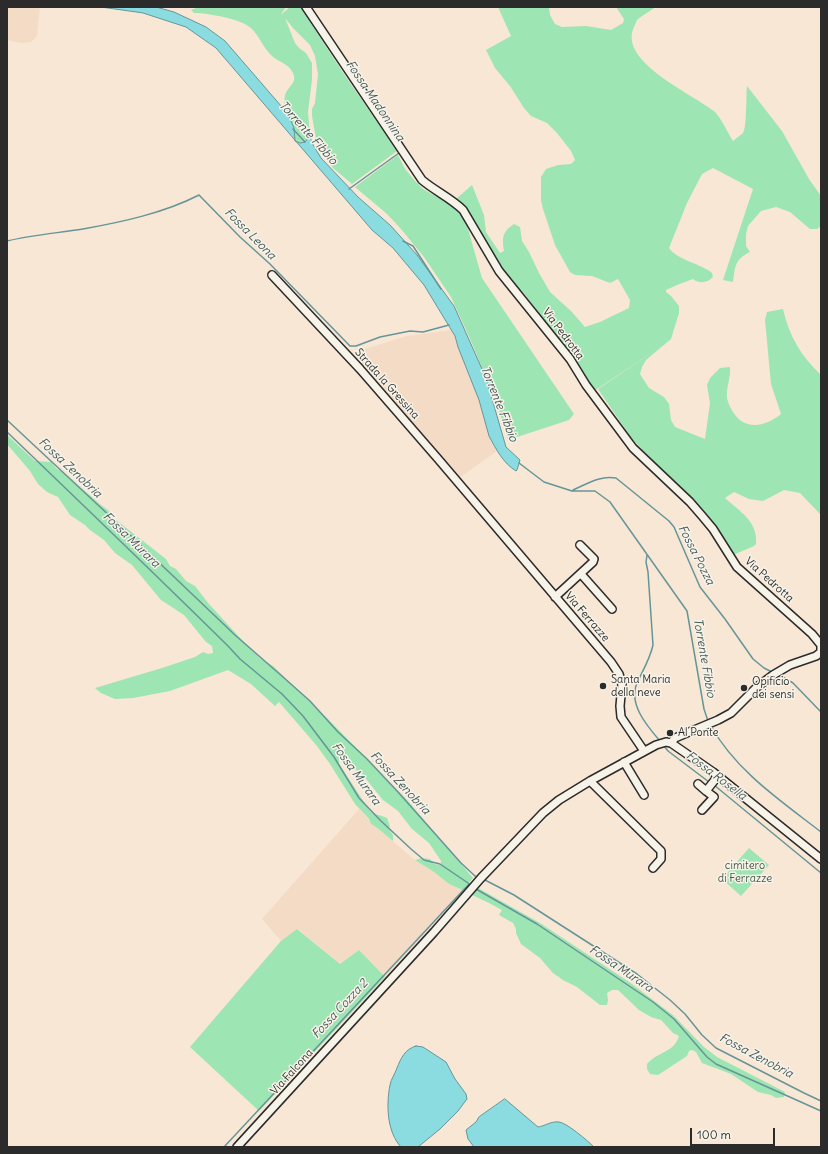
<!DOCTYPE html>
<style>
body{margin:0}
#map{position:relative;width:828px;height:1154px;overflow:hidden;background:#f8e7d5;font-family:Delius,sans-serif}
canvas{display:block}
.frame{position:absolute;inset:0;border:8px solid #2b2b2b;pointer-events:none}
.scale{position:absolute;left:690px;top:1128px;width:85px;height:18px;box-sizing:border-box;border:2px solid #2b2b2b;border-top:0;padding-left:5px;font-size:12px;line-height:14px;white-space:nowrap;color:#2b2b2b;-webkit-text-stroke:3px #f7f3e8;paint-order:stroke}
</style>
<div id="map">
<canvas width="828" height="1154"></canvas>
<div class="frame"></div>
<div class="scale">100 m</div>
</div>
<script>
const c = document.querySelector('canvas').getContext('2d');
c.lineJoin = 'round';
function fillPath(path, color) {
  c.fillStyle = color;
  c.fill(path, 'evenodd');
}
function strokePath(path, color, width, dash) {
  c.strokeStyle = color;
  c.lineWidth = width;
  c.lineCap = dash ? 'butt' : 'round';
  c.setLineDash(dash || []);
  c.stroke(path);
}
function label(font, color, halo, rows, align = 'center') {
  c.font = font + ' Delius,sans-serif';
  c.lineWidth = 3;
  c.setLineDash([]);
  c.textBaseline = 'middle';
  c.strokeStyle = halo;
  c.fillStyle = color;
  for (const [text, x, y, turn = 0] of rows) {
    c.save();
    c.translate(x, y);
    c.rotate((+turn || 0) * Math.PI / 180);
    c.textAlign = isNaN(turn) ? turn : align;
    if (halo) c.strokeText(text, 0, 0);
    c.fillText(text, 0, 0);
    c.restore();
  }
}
const built = new Path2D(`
 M7 7H40L37 36 31 42 21 43 7 40Z
 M451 330 455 336 458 347 479 400 489 436 497 451 459 478 348 354 407 336Z
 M359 809 369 820 371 824 376 827 415 860 434 872 449 884 463 890 431 927 385 977 359 950 340 964 298 929 281 941 262 919Z`);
const green = new Path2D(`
 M199 7H286L282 13 283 15V13L290 7H300L346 77 397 151 352 184 333 168 317 144 312 116V109L315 103 318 74 315 56 310 45 293 28 285 18 295 43 299 48 306 53 312 63V80L308 112 310 136 305 142 300 143 295 141C294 129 293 119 284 110 285 105 284 99 285 95 287 88 296 83 294 76 291 64 280 63 272 56 263 48 260 37 252 29 243 19 207 13 194 13L191 10Z
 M498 7H549L550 15 555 24 562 27 586 26 611 30 623 23 624 19 616 7H656C650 11 643 15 638 19 636 21 635 25 634 27 617 62 695 95 715 112 721 118 728 133 733 141 736 138 740 136 743 133 747 127 746 95 747 86L782 131 809 179 821 196V226L817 229H810L790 212 776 207 761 211 748 226 746 234V246L750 252C735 259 735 267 733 282L723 280 753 189 713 168 702 174 687 203 669 248C677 260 702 264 712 273L713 277C707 283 700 284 693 279L677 285 666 290V292L671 296 679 306V313L671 339 646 360 642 367 640 374 649 388 664 397 669 404 671 420 675 427 705 439 710 403 707 385 710 378 720 368 730 367C731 378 726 387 727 398 728 403 730 407 733 412 745 431 765 427 781 414L771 384 765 320 767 312 783 309C789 336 801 356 821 375V515L800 493 784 490 763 501 749 499 734 492 725 498C740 512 758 521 756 544L754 546 733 555 722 535 702 509 650 459 630 436 598 389 663 345 594 391 575 359 546 324 533 305 523 292 503 275 492 259 456 199 472 185 484 215 486 232 500 253 504 251C502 238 502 232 514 224L520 227 522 241 529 252 539 273 550 292 571 311 585 327 600 322 629 308 630 300 618 279 610 283 592 276 575 275 570 272 555 245 543 209 541 200V177L546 169 558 165 571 164 575 160 571 151 557 133 547 123 531 116 524 108 510 86 495 68 486 50 511 36Z
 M398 155 405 169 415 181 423 189 446 202 458 211 466 222 482 278 574 414 569 420 508 440 498 407 471 341 451 297 424 257 401 229 387 214 355 187Z
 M7 435 35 461 51 462 56 468 64 473 101 505 108 510 116 520 166 559 170 566 176 569 186 581 195 586 209 604 241 639 261 659 273 666 327 718 408 801 473 878 463 890 449 884 434 872 415 860 422 858 430 859 434 864 441 865V861L429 843 412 829 398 811 383 800 362 774 355 769 348 760 341 756 339 759V764L370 811C375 815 381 815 387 818L390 826 389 829 393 835V841L376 827 371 824 369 819 355 804 330 764 317 746 279 702 275 706 251 684 228 670 170 691 133 698 115 699 101 693 95 688 162 668 195 657 203 652 208 654 213 653 212 646 206 642 184 615 161 600 132 565 115 553 104 540 90 530 85 525 70 515 58 497 47 492 38 484 30 471 7 444Z
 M749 848 769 865 741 896 722 879Z
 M478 888 540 923 632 984 674 1016 704 1047 717 1057 785 1092 784 1097 776 1098 771 1095 758 1092 731 1074 702 1063 696 1052 692 1050 689 1051 687 1056 658 1075 650 1074 647 1069V1064C658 1051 674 1053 679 1036L673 1033 661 1020 651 1017 639 1010 618 990H612L607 993 608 1000 607 1005H600L577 987 563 980 553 973 540 958 521 944 516 933V929L513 923 499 915 502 910 489 903 472 895Z
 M297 929 340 964 359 950 385 977 259 1111 190 1047 281 941Z`);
const water = new Path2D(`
 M101 7H156L174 12 206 27 225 41 288 114 294 128 295 141 300 143 305 142 310 136 312 143 321 158 358 197 390 225 417 255 454 306 486 378 506 447 520 460 517 470 516 471C503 463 496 449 489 436L479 400 458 347 455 336 424 285 393 248 372 230 216 48 186 27 143 13Z
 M416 1046 423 1047 446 1062 455 1079 466 1094 467 1099 458 1111 440 1129 418 1147H401C387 1132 386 1105 390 1085 391 1079 395 1074 397 1068 401 1058 405 1049 416 1046Z
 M505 1099 538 1127C545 1126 551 1121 559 1122 567 1123 588 1141 594 1147H474L468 1139 466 1130 476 1122 479 1117Z`);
const stream = new Path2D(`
 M301 7 353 83
 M293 129 305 142
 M349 189 399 153
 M7 241C32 235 58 233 83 229 122 222 164 213 199 195L240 237 270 264 350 346H356L380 337 410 331 423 332 449 325
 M403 241 413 246 441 289
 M7 420 128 533 235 635 283 677 310 701 338 732 367 759 398 792 461 863 475 876 479 878
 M7 432C81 503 155 574 228 646L240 659 282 694 303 716 334 757 359 798 381 821 411 849 424 860 440 864 471 885
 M519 463 544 482 572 491H595L610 502 687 611 704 709 708 721
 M573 490C587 484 600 475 616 478L669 521 674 527 700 587 725 619 753 659 764 668 772 672
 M647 555 646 562 648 572 653 645C650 659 643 670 637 683 628 704 647 726 660 741
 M778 674 793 683 821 712
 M711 726C736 771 781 801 821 832
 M664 746 668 751 709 782
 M714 785 821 873
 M483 879 514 895 637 974 670 1000 685 1014 702 1035 716 1048 804 1093 821 1101
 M476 889 537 924 653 1002 674 1019 707 1057 716 1064 821 1111
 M224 1147 469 884`);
const minor = new Path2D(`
 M306 7 422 180C435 191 451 198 463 210L499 271 570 359 586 385 633 448 690 502 703 517 713 529 737 567 812 634 821 645V652L816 656 790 665 773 675 757 687 731 713 718 720 675 738 671 743
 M272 275 360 369 439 460 611 662 619 674 622 684 620 706 621 717 644 751
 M581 574 612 609
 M555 597 593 562 594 559 580 545
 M624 762 644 795
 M590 781 661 851V859L653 868
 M698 784 706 791
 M702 810 714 797 706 791 718 776
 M237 1147 434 932 481 878 543 813 559 800 590 781 656 745 666 742 671 743 713 772 821 859`);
const markers = [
 [603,686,4,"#2b2b2b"],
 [744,688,4,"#2b2b2b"],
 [670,733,4,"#2b2b2b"]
];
const streetNames = [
 ["Via Pedrotta",563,334,53],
 ["Strada la Gressina",387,384,48],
 ["Via Pedrotta",769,580,42],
 ["Via Ferrazze",587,617,49],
 ["Via Falcona",292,1072,-48]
];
const poiNames = [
 ["Santa Maria",611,680],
 ["della neve",611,693],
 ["Opificio",752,682],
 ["dei sensi",752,695],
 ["Al Ponte",678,733]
];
const parkNames = [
 ["cimitero",745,866],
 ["di Ferrazze",745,879]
];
const waterNames = [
 ["Fossa Madonnina",375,101,56],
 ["Torrente Fibbio",308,133,48],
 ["Fossa Leona",250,234,45],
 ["Torrente Fibbio",499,404,68],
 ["Fossa Zenobria",70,468,43],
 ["Fossa Murara",131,540,44],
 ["Fossa Pozza",696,555,63],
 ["Torrente Fibbio",704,658,80],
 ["Fossa Murara",356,774,54],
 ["Fossa Rosella",716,776,37],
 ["Fossa Zenobria",400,783,47],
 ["Fossa Murara",621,969,34],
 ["Fossa Cozza 2",340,1009,-47],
 ["Fossa Zenobria",756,1056,28]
];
fillPath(built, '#f4dbc5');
fillPath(green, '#9de5b3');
fillPath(water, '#8bdce1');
strokePath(water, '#659598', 1);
strokePath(stream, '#659598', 1.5);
strokePath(minor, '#2b2b2b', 10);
strokePath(minor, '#f7f3e8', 7);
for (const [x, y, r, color] of markers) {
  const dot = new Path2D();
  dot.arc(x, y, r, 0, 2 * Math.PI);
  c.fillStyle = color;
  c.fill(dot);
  strokePath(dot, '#f7f3e8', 1.5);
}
label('11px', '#2b2b2b', '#f7f3e8', streetNames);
label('11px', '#2b2b2b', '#f7f3e8', poiNames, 'left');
label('11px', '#485a4d', '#f7f3e8', parkNames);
label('italic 12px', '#435758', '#f7f3e8', waterNames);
</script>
